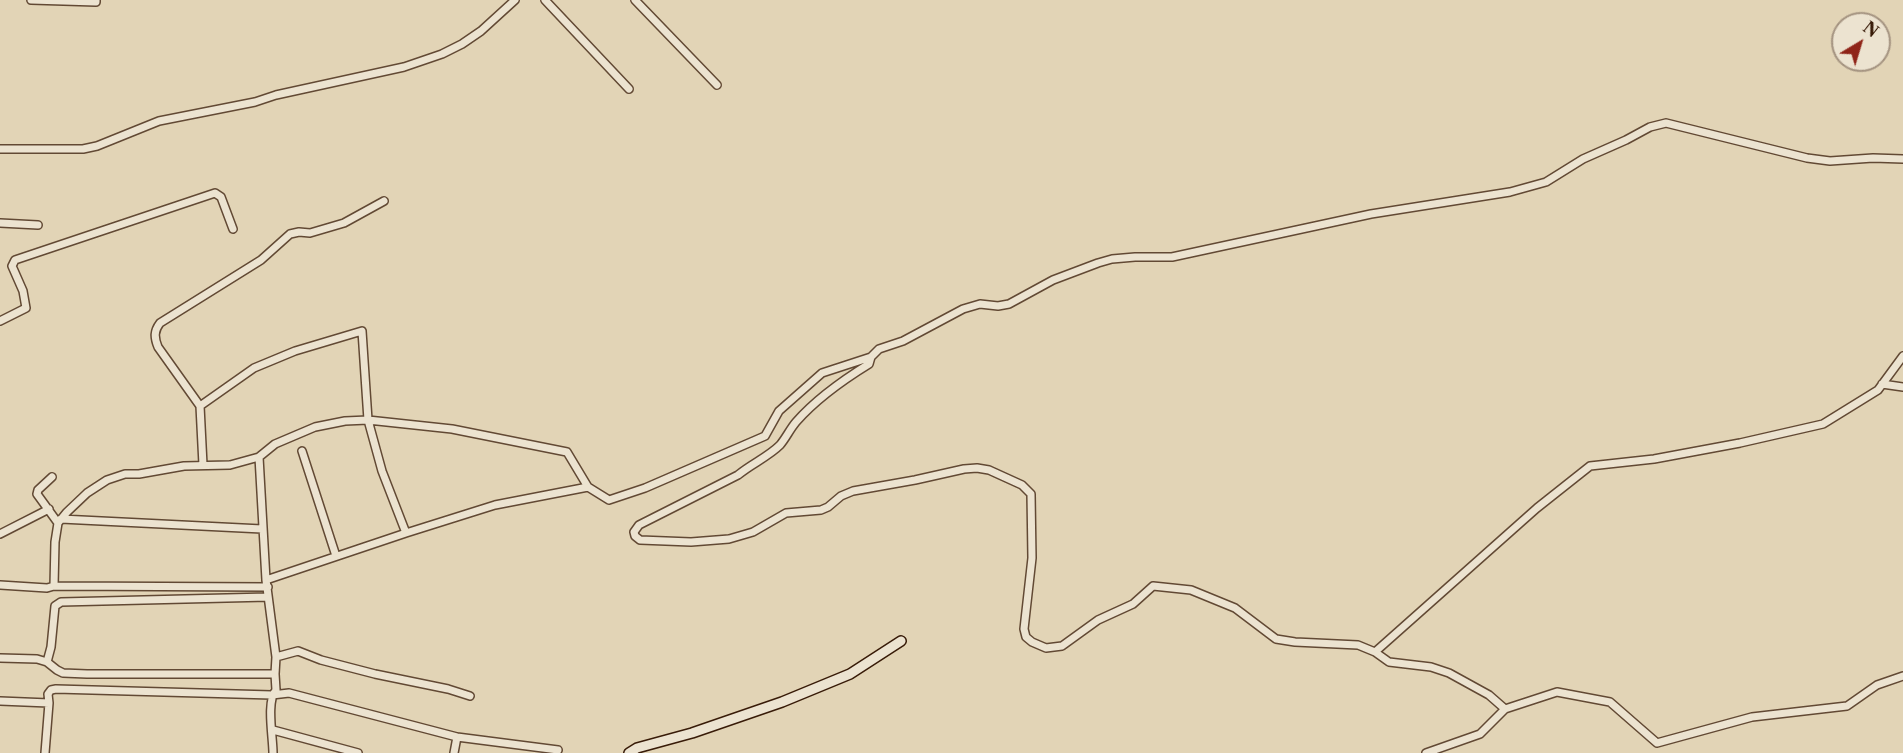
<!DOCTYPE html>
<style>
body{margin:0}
#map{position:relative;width:1903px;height:753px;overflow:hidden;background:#e2d4b6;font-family:"Libre Caslon Text",serif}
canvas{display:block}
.north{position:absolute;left:1831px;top:12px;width:60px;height:60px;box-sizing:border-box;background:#ece3d0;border:2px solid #a49380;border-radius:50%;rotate:38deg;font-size:16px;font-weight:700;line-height:24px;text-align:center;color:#381b08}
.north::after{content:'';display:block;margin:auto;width:21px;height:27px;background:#8f2418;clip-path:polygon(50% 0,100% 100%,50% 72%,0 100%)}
</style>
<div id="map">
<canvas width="1903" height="753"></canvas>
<div class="north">N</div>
</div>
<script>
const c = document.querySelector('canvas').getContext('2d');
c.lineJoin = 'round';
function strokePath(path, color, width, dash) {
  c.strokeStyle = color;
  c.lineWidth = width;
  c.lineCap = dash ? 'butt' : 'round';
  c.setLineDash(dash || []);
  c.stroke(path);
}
const street = new Path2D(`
 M31 0 96 2V0
 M545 0 629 89
 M635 0 717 85
 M0 149H83L97 146 159 121 255 102 276 95 404 67 442 54 462 44 481 31 515 0
 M0 223 38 225
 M0 321 26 308 23 291 12 266 15 260 215 193 221 197 233 229
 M1882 384 1903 387
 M200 406 254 368 295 351 362 331 368 420 382 471 406 533 495 505 588 487
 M302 451 336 556
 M259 457 266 580 276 657 275 674 276 690C266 701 273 737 273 753
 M203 465 200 406 158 347C154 337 154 331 160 323L261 260 290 234 299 232 310 233 344 223 384 201
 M52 477 38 490 37 494 58 523
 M61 519 262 529
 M0 534 49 509
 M266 580 406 533
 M0 585 47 588 54 586
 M268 587 54 586 55 542 58 523 67 512 87 493 107 480 125 474H139L184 466 230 465 259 457 275 444 315 427 345 421 368 420 452 429 567 452 588 487 609 500 645 488 765 436 779 411 822 373 871 357
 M1375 652 1537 508 1590 466 1654 459 1740 443 1823 424 1878 390 1903 356
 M276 657 298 651 321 660 375 674 448 689 470 696
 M0 658 37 659 47 662 57 670 63 673 87 674H275
 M47 662 51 647 55 606 61 602 268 597
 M0 701 49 703
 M1505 709 1489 695 1449 673 1431 667 1389 662 1375 652 1358 645 1295 642 1276 639 1235 608 1191 590 1153 586 1133 604 1098 620 1062 646 1046 648 1032 642 1026 637 1024 629 1032 558 1031 494 1022 485 989 470 977 468 964 469 915 480 853 491 841 496 828 507 821 510 786 513 753 532 729 539 691 542 640 540 635 536 634 532 639 525 738 475C751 464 768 457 780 445 786 438 790 429 796 422 817 398 843 380 869 364L871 357 879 349 903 341 963 309 980 304 998 306 1009 304 1053 280 1098 263 1112 259 1135 257H1172L1371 214 1510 192 1546 182 1583 159 1626 140 1650 127 1666 123 1807 158 1830 161 1873 158 1903 159
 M273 730 358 753
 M45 753 49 703 48 694 51 690 56 689 272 695 289 693 457 737 558 750
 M454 753 457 737
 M1426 753 1480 734 1505 709 1557 692 1610 702 1657 743 1752 717 1847 706 1877 685 1903 676`);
const secondary = new Path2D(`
 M629 753 637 748 692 733 782 702 850 674 901 641`);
strokePath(street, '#624934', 10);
strokePath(secondary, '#381b08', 12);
strokePath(street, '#ece3d0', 7);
strokePath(secondary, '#ece3d0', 9);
</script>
